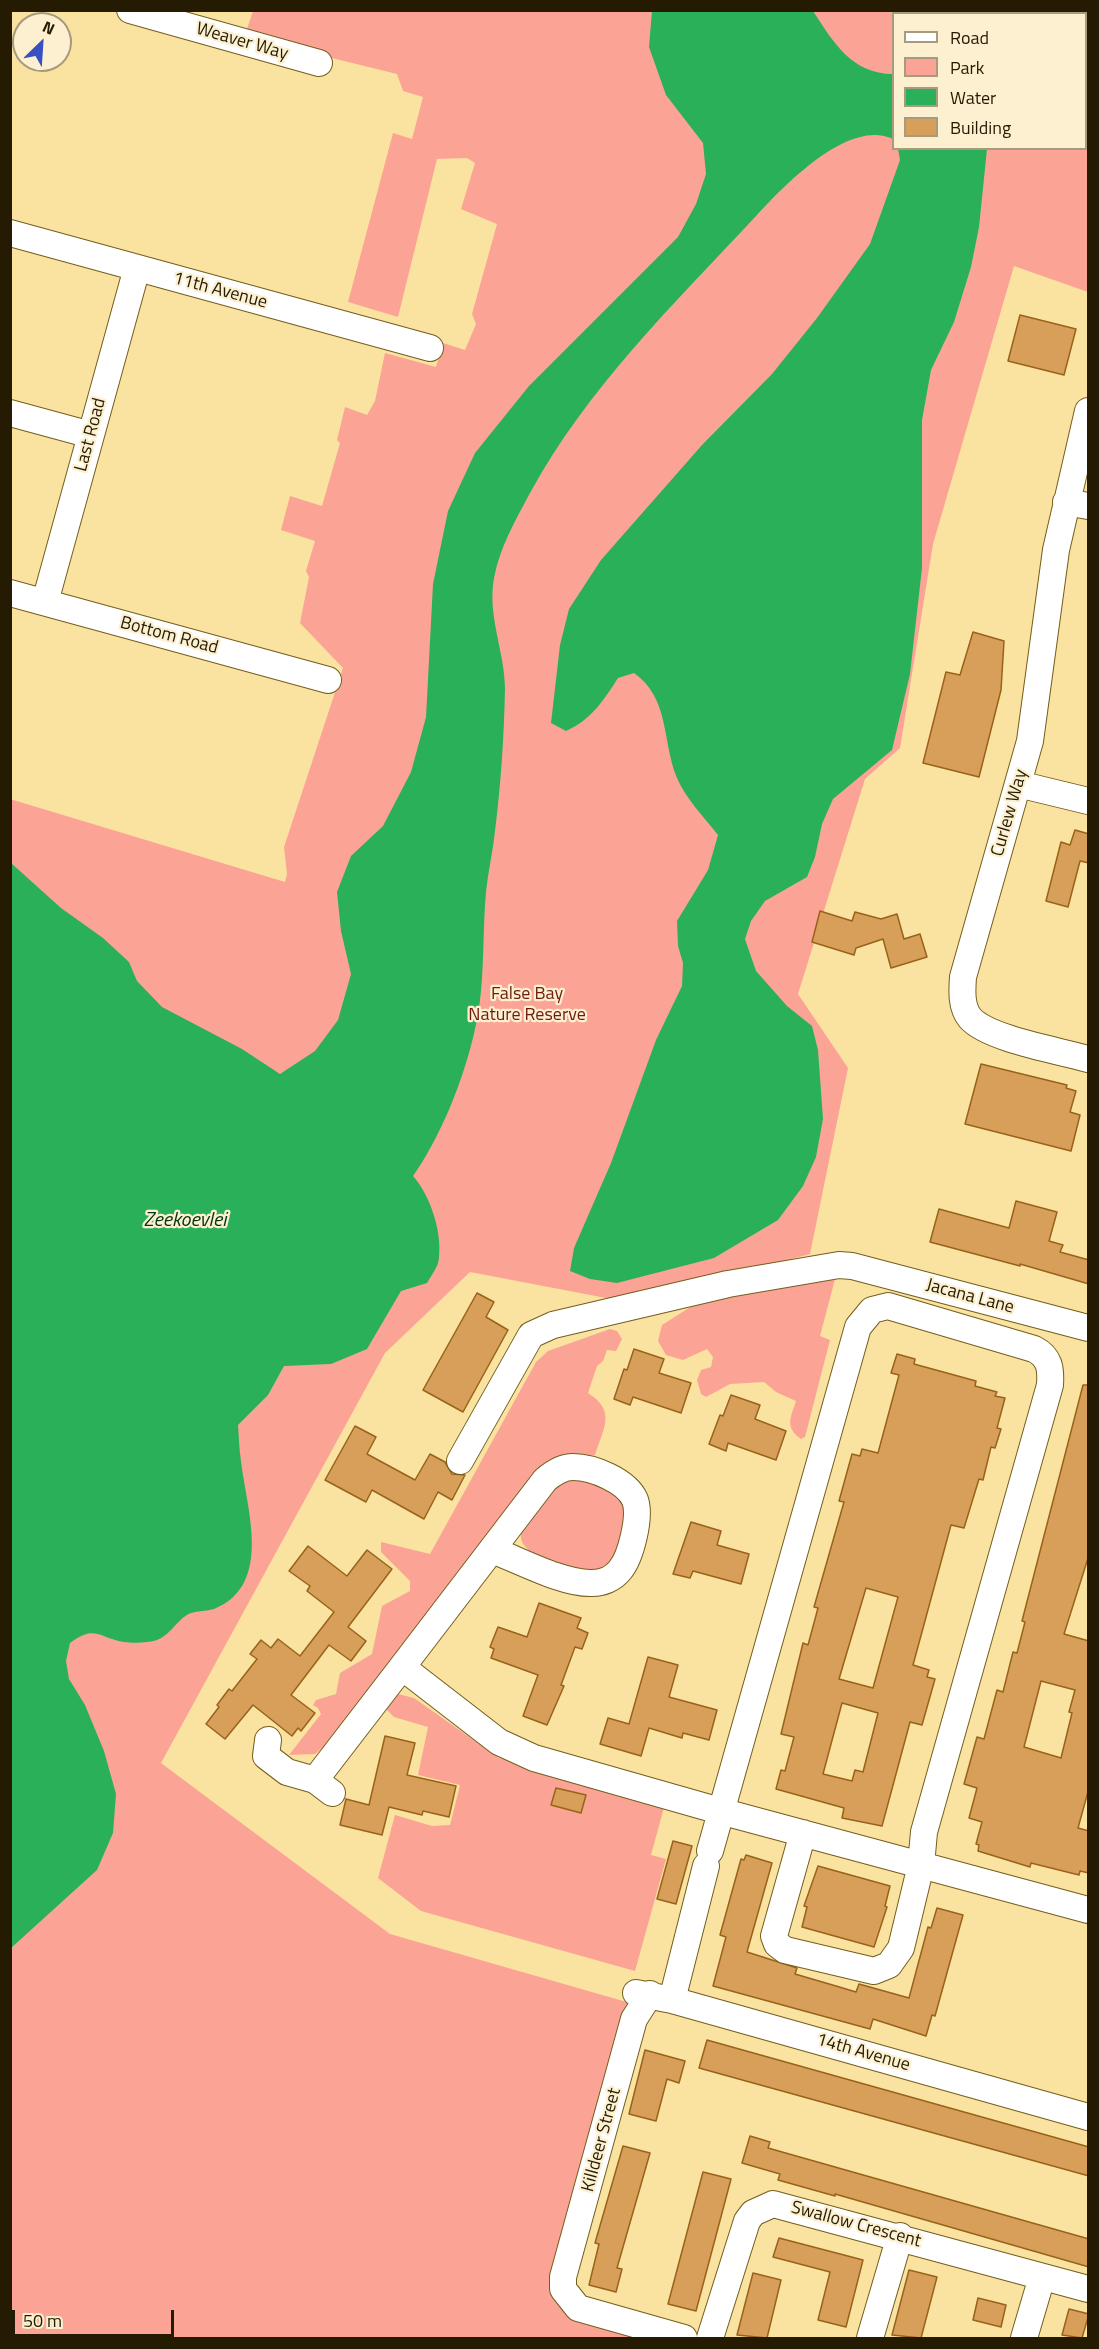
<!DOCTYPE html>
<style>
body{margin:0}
#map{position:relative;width:1099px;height:2349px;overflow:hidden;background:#fae2a1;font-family:"Titillium Web",sans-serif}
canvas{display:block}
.frame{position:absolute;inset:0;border:12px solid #241b02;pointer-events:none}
.legend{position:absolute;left:892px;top:12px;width:195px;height:138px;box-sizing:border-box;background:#fcf0d1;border:2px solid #a69b7e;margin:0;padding:8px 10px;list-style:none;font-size:18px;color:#241b02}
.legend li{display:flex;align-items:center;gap:12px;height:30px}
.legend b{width:30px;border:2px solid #a69b7e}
.north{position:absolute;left:12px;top:12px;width:60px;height:60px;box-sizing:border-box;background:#fcf0d1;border:2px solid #a69b7e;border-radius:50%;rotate:25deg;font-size:16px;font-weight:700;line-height:24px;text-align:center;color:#241b02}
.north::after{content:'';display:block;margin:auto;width:21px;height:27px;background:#3950c2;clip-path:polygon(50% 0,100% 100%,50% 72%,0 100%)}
.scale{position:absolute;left:12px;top:2310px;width:162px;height:27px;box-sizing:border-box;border:3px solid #241b02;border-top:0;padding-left:8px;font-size:18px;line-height:21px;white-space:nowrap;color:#241b02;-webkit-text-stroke:4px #fcf0d1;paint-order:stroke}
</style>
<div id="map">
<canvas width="1099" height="2349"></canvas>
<div class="frame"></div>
<ul class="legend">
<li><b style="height:8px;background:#fff"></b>Road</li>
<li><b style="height:16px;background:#fba496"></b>Park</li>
<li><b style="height:16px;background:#2ab058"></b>Water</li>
<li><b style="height:16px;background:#d89f5b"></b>Building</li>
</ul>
<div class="north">N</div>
<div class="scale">50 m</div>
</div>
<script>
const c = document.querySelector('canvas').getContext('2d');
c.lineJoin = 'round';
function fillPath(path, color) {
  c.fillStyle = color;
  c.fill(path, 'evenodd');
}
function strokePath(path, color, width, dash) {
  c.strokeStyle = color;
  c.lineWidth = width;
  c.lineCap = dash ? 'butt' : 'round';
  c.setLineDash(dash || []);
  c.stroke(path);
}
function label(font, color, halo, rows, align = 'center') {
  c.font = font + ' "Titillium Web",sans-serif';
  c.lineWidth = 4.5;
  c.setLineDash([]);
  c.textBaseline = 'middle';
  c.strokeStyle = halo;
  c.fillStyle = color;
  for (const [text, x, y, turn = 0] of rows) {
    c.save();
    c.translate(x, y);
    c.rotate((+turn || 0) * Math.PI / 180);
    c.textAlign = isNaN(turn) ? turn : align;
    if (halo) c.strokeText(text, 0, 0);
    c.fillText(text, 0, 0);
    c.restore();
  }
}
const green = new Path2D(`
 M1062 10 1073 13 894 14V148H1086V23L1088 24V292L1014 266 933 544 900 748 865 779 798 994 848 1068 810 1254 627 1302 470 1272 385 1353 161 1763 390 1934 630 2003 554 2296 570 2318 636 2338H11L10 799 285 882 287 874 284 847 343 668 300 623 309 577 306 571 315 541 281 530 290 496 322 506 340 443 337 440 345 407 367 415 375 401 385 353 436 367 443 343 465 350 476 324 472 314 497 224 461 209 475 163 467 158 437 159 398 317 348 302 393 133 412 139 423 97 403 91 397 74 332 58 247 29 253 11Z
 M813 1272 835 1279 820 1336 830 1340 805 1437 801 1439C784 1427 791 1417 796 1401L776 1392 764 1382 730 1384 706 1397 701 1394 697 1380 701 1370 711 1367 713 1357 707 1349 683 1360 666 1355 658 1341 662 1325 711 1294Z
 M610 1329 617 1331 622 1339 616 1351 607 1350 603 1361 597 1366 588 1393C617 1411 603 1429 595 1455L564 1456 340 1734 315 1754 289 1755 321 1714 318 1708 313 1705 316 1700 336 1694 340 1673 372 1654 382 1606 410 1591V1581L381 1552V1542L430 1554 536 1362 548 1351Z
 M582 1478 617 1493 627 1513 616 1559 593 1576C574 1570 505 1556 524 1525 533 1509 548 1495 560 1481Z
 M398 1694 414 1698 499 1758 665 1804 651 1855 666 1859 635 1971 421 1911 378 1878 395 1815 432 1826 450 1825 460 1785 418 1775 428 1727 394 1717 385 1708 389 1698Z`);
const water = new Path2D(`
 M652 11H813C833 42 852 74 893 74V139C848 118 784 186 756 216 674 304 588 387 530 493 515 521 500 547 494 578 487 616 505 652 505 689 504 736 501 784 495 831 493 851 488 872 486 892 483 925 484 958 481 991 476 1049 447 1128 413 1176 430 1195 442 1231 439 1257 439 1266 431 1276 427 1283L401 1291 367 1349 331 1364 284 1366 268 1395 238 1425C239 1437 239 1449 241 1461 246 1507 274 1585 214 1609 207 1611 198 1611 191 1613 175 1619 170 1641 147 1642 140 1643 131 1643 124 1642 99 1638 95 1624 70 1643L66 1661 69 1679 85 1705 104 1751 116 1794 113 1833 97 1870 11 1948V863L61 908 103 938 129 962 137 981 162 1007 242 1049 280 1074 315 1051 338 1020 351 974 341 931 337 892 351 856 383 826 411 772 426 717 433 584 448 511 475 453 529 386 678 237 696 204 706 174 703 143 666 95 649 47Z
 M984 11H1038L1039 13H982Z
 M898 149H987L979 227 971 267 954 322 931 370 922 420V568L910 674 892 750 833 799 822 824 815 857 807 877 765 901 751 921 745 939 756 971 787 1006 812 1026 818 1050 823 1119 816 1157 803 1186 778 1220 714 1258 617 1283 590 1279 570 1271 574 1248 611 1163 656 1040 682 986 683 963 678 946 677 921 708 870 718 835C704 817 686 799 677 778 662 742 670 698 634 673L618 678C604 700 591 720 566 731L551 723 560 645 569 609 601 560 702 445 772 374 817 318 870 244 900 160Z`);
const building = new Path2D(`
 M1020 315 1076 329 1064 375 1008 361Z
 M973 632 1004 641 1001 690 979 777 923 763 946 672 960 675Z
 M1075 830 1089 834V863L1080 861 1068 907 1046 901 1061 842 1070 845Z
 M820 911 852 921 855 912 881 919 897 914 904 939 920 934 927 957 891 968 883 939 856 948 854 955 812 942Z
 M981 1064 1067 1085 1066 1088 1076 1091 1070 1112 1080 1115 1071 1151 965 1124Z
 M1016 1201 1057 1212 1049 1241 1063 1245 1060 1252 1089 1260V1284L1020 1264V1266L930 1242 939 1209 1009 1228Z
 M477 1293 494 1302 486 1317 508 1330 463 1412 423 1390Z
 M634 1349 664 1359 659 1373 691 1383 681 1413 633 1397 630 1405 614 1399 624 1369 627 1370Z
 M897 1354 915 1359 914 1364 976 1381 975 1386 997 1392 995 1396 1005 1398 997 1428 1001 1429 995 1448 991 1447 983 1480 979 1479 964 1528 951 1525 913 1665 929 1670 927 1677 935 1679 922 1725 910 1722 882 1826 842 1818 844 1808 776 1789 781 1770 785 1771 794 1737 781 1734 803 1643 808 1645 818 1608 814 1607 844 1502 839 1501 852 1454 860 1456 862 1449 878 1453 899 1375 891 1373ZM866 1588 898 1597 873 1688 839 1679ZM842 1703 878 1713 863 1772 855 1770 852 1781 823 1774Z
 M1083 1385H1089V1555L1064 1634 1089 1641V1788L1078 1828 1089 1831V1873L1080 1871 1079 1875 1031 1863 1030 1867 978 1851 979 1845 976 1844 982 1822 969 1818 977 1788 964 1784 977 1737 984 1739 997 1690 1003 1692 1013 1652 1017 1653 1025 1622 1022 1621ZM1041 1681 1075 1690 1069 1712 1072 1713 1061 1758 1024 1747Z
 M731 1395 760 1405 755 1419 786 1431 776 1460 728 1443 726 1451 709 1444 720 1415 723 1416Z
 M355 1426 376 1437 367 1454 415 1480 430 1454 445 1462 452 1474 465 1475 452 1500 438 1492 424 1519 372 1490 366 1502 325 1480Z
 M691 1522 721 1531 717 1545 749 1554 741 1584 693 1571 690 1578 673 1574Z
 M308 1546 347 1576 367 1550 392 1569 348 1627 366 1641 351 1661 329 1645 291 1695 315 1713 301 1731 298 1728 292 1736 253 1705 225 1739 206 1724 219 1707 217 1705 229 1689 232 1691 257 1659 250 1654 261 1640 271 1648 278 1639 300 1656 334 1612 307 1591 310 1586 289 1571Z
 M539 1603 581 1618 577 1628 588 1633 582 1649 575 1647 561 1685 564 1686 547 1725 523 1716 538 1675 491 1658 494 1649 490 1647 498 1627 527 1637Z
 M648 1657 678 1665 669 1697 717 1710 709 1740 683 1733 682 1738 649 1728 641 1756 600 1744 608 1718 629 1724Z
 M385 1736 415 1743 407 1775 456 1786 449 1817 423 1811 422 1815 389 1807 382 1835 340 1825 346 1799 369 1805Z
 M556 1788 586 1795 581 1813 551 1805Z
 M673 1841 692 1846 676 1904 657 1899Z
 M746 1855 772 1863 747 1952 797 1968 795 1974 836 1986 856 1992 859 1984 909 1998 928 1927 931 1928 937 1908 963 1915 935 2016 932 2015 926 2036 873 2019 870 2029 713 1986 726 1937 720 1935 741 1859 744 1860Z
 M818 1866 890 1886 885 1906 887 1907 874 1947 802 1927 807 1907 804 1906Z
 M707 2040 1089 2147V2176L699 2068Z
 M645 2050 685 2061 679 2083 667 2079 656 2121 629 2114Z
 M750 2136 770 2142 768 2148 1089 2239V2267L835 2194V2196L778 2180 780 2174 742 2163Z
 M623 2146 650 2153 617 2268 622 2269 616 2292 589 2285 599 2244 595 2243Z
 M703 2172 731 2179 696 2311 668 2304Z
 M779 2238 863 2260 846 2327 818 2320 830 2272 773 2257Z
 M909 2270 937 2277 921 2338 892 2335Z
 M753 2273 781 2280 767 2338 737 2335Z
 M978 2298 1006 2305 1001 2327 973 2320Z
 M1069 2309 1089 2314 1082 2338 1062 2335Z`);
const minor = new Path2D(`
 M130 10 319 63
 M10 233 430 348
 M1088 411 1056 550 1030 741 963 977C962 991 961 1007 970 1018 988 1039 1061 1051 1088 1059
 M10 413 91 435
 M1066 502 1088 506
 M10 593 328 680
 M45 602 137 268
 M1018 784 1088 801
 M460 1461 531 1335 553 1325 728 1284 839 1265 852 1266 1088 1328
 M492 1550C519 1560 563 1584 592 1583 602 1583 613 1579 620 1570 631 1557 641 1516 635 1500 627 1481 593 1467 573 1467 562 1467 553 1473 545 1480L402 1667 499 1742 534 1758 720 1811 1088 1910
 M268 1740 266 1756 287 1772 315 1780 402 1667
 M315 1780 332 1793
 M710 1851 858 1327 872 1310 888 1306 1034 1349C1050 1357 1051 1369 1050 1385L924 1832 921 1865 901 1948 889 1965 874 1971 785 1950 777 1944 774 1936 803 1833
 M636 1993 672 2000 1088 2117
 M650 1994 634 2019 563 2277V2289L578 2308 684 2338
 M672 2000 706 1866
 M710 2338 747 2221 753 2213 773 2204 1088 2289
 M870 2338 900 2236
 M1024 2338 1042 2277`);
const streetNames = [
 ["Weaver Way",242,42,16],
 ["11th Avenue",220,291,15],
 ["Last Road",91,435,-75],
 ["Bottom Road",169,636,15],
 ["Curlew Way",1010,813,-74],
 ["Jacana Lane",970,1297,15],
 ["14th Avenue",863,2053,16],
 ["Killdeer Street",602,2140,-75],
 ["Swallow Crescent",856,2225,15]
];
const parkNames = [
 ["False Bay",527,995],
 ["Nature Reserve",527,1016]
];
const waterNames = [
 ["Zeekoevlei",185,1221]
];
fillPath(green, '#fba496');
fillPath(water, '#2ab058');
fillPath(building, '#d89f5b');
strokePath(building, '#986319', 1.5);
strokePath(minor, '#745e1d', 28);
strokePath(minor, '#fff', 26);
label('18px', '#241b02', '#fcf0d1', streetNames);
label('18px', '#6f1a11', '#fcf0d1', parkNames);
label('italic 20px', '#003513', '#fcf0d1', waterNames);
</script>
